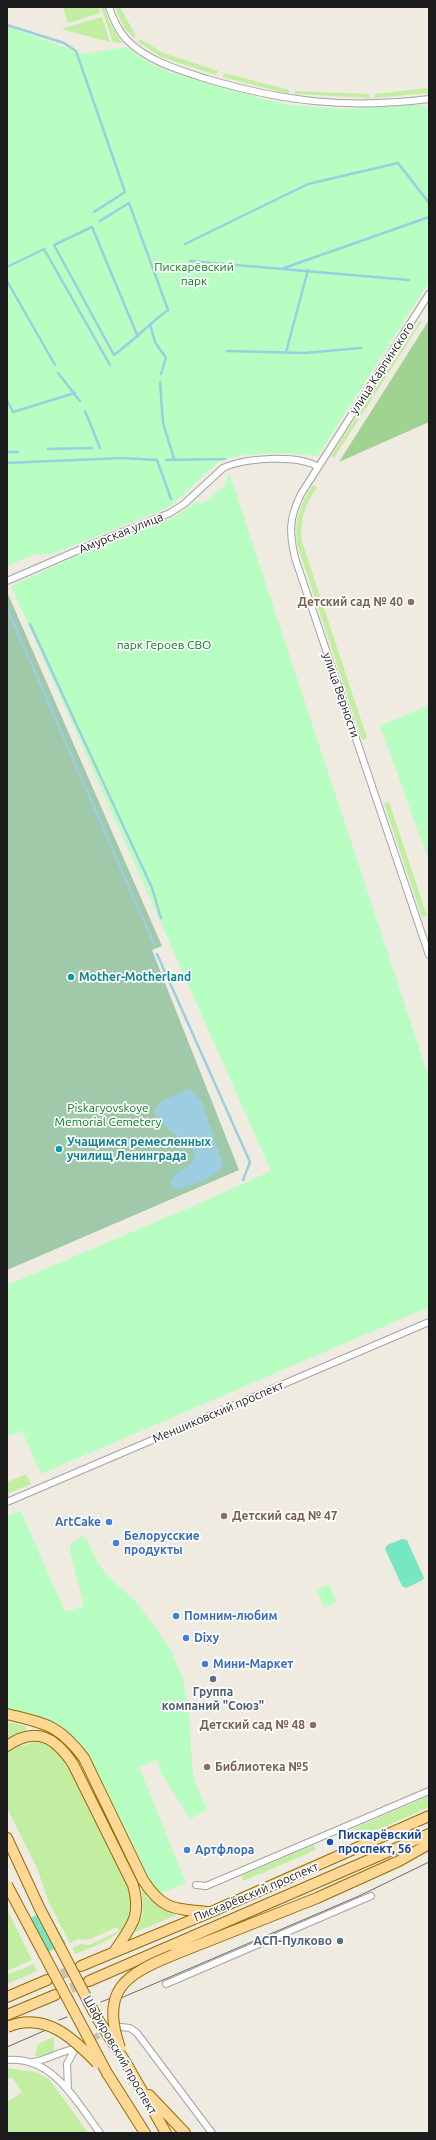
<!DOCTYPE html>
<meta charset="utf-8">
<style>
body{margin:0}
#map{position:relative;width:436px;height:2140px;overflow:hidden;background:#efebe1;font-family:Ubuntu,sans-serif}
canvas{display:block}
.frame{position:absolute;inset:0;border:8px solid #1c1c1c;pointer-events:none}
</style>
<div id="map">
<canvas width="436" height="2140"></canvas>
<div class="frame"></div>
</div>
<script>
const c = document.querySelector('canvas').getContext('2d');
c.lineJoin = 'round';
function fillPath(path, color) {
  c.fillStyle = color;
  c.fill(path, 'evenodd');
}
function strokePath(path, color, width, dash) {
  c.strokeStyle = color;
  c.lineWidth = width;
  c.lineCap = dash ? 'butt' : 'round';
  c.setLineDash(dash || []);
  c.stroke(path);
}
function label(font, color, halo, rows, align = 'center') {
  c.font = font + ' Ubuntu,sans-serif';
  c.lineWidth = 3.5;
  c.setLineDash([]);
  c.textBaseline = 'middle';
  c.strokeStyle = halo;
  c.fillStyle = color;
  for (const [text, x, y, turn = 0] of rows) {
    c.save();
    c.translate(x, y);
    c.rotate((+turn || 0) * Math.PI / 180);
    c.textAlign = isNaN(turn) ? turn : align;
    if (halo) c.strokeText(text, 0, 0);
    c.fillText(text, 0, 0);
    c.restore();
  }
}
const grass = new Path2D(`
 M63 7H99L100 13 68 23Z
 M101 7H104L110 23 122 43 113 42Z
 M115 7H120L136 36 134 38 124 28Z
 M102 17 110 42 61 29Z
 M140 39 163 53 218 71 216 75 161 57 138 42Z
 M224 73 289 90V94L223 77Z
 M427 88 428 93 375 98V94Z
 M295 91 369 94 370 98 295 94Z
 M420 321H422L334 458 331 456Z
 M313 485 317 487C305 505 299 520 302 542L367 738 362 740 297 544C295 518 299 506 313 485Z
 M389 802 427 916 422 917 384 803Z
 M26 1474 31 1484 7 1494V1482Z
 M7 1722 26 1726V1731L7 1739Z
 M36 1742C52 1745 59 1753 69 1765L129 1886C130 1892 133 1899 133 1905 133 1934 97 1945 75 1954L72 1948 80 1944 89 1945 119 1931 117 1927 88 1940 79 1939 70 1943 49 1903 37 1868 7 1808V1754L17 1747Z
 M429 1796V1807L382 1828 348 1837 346 1832Z
 M314 1845 316 1850 243 1881 241 1876Z
 M142 1888 147 1897 161 1909 177 1915 136 1932 135 1931 143 1914Z
 M7 1909 32 1960 7 1971Z
 M34 1964 37 1971 7 1984V1975Z
 M54 2037V2052L43 2056H35L38 2044Z
 M7 2068 35 2072 49 2079 88 2133H7V2100L8 2102 22 2092 12 2077 7 2080Z`);
const forest = new Path2D(`
 M429 320V422L339 462Z`);
const cemetery = new Path2D(`
 M7 592 162 946 152 950 239 1170 7 1270Z`);
const park = new Path2D(`
 M7 26 83 54 127 47 146 61 172 73 271 101 291 105 344 109 419 105 427 106V109H429V282L317 457C297 451 239 452 220 461L175 502 167 508 53 554H35L7 566Z
 M229 472 429 1078V1307L41 1474 22 1431 7 1437V1285L198 1204 271 1171 11 586 96 547 173 518 195 503H204L224 486Z
 M429 705V861L380 726Z
 M21 1511 65 1612 84 1606 70 1551 71 1544 82 1536 87 1540 97 1561 106 1574 139 1605 170 1648 183 1679 189 1711 192 1764 195 1781 207 1810 190 1819 161 1773 157 1760 139 1767 186 1883 159 1894 153 1886 88 1757C65 1719 47 1719 7 1709V1516Z
 M329 1584 336 1602 324 1608 316 1590Z`);
const pitch = new Path2D(`
 M402 1539 407 1540 424 1578 421 1581 406 1588 402 1586 385 1549 387 1545Z
 M47 1910 66 1944 38 1956 21 1922Z`);
const water = new Path2D(`
 M189 1089 201 1100 223 1165C219 1176 185 1190 173 1189L170 1182C175 1170 193 1167 194 1156 194 1152 193 1148 190 1145 183 1137 143 1119 159 1104 167 1097 179 1094 189 1089Z`);
const stream = new Path2D(`
 M7 25 64 43 76 51 125 192 94 212
 M100 221 129 203 168 310C149 324 133 341 114 355L54 245 92 227 138 337
 M185 244 308 184 398 163 429 203
 M190 261 409 280
 M7 267 44 249 110 365
 M284 268 429 217
 M7 281 55 365
 M150 324 155 342 166 358 161 374
 M227 351 305 353 361 348
 M286 352 308 270
 M58 373 80 401
 M160 382 163 423 174 459
 M7 400 13 412 75 393
 M85 411 100 448
 M48 449 92 448
 M7 452H18
 M166 460 225 459
 M7 463 121 458 157 460 171 499
 M7 608 154 944
 M30 624 152 888 161 918
 M157 954 250 1162 243 1180`);
const streetTunnel = new Path2D(`
 M78 2047 108 2030`);
const primaryTunnel = new Path2D(`
 M48 1980 79 1967
 M57 1994 86 1982`);
const street = new Path2D(`
 M109 7C113 19 118 30 126 39 147 61 179 70 207 79 285 102 348 109 429 99
 M429 294 301 494C289 518 289 532 295 558L429 955
 M7 581 95 543 170 513 184 504 223 468C244 458 298 454 318 467
 M7 1502 429 1322
 M196 1885 206 1886 429 1791
 M166 1984 371 1896
 M121 2027 130 2028 137 2033 212 2133
 M7 2060C53 2056 76 2101 100 2133
 M33 2062C47 2060 63 2050 75 2049
 M68 2089 67 2064 75 2049`);
const primary = new Path2D(`
 M7 1714C46 1724 58 1724 84 1758L143 1880C163 1911 175 1909 209 1912
 M7 1746C36 1726 55 1737 73 1764L133 1885C142 1918 131 1926 114 1952
 M7 1838 40 1909
 M173 1955 317 1898 399 1861 429 1844
 M81 1966 211 1912 429 1816
 M89 1981 429 1834
 M7 1997 47 1980
 M7 2015 55 1995
 M126 2063 166 2133
 M107 2073 145 2133
 M149 2095 185 2133`);
const tram = new Path2D(`
 M121 1998 359 1896 429 1862
 M101 2002 111 1998
 M59 2020 67 2017
 M7 2047 46 2030`);
const primaryBridge = new Path2D(`
 M7 1885 107 2073
 M40 1909 97 2018 126 2063
 M7 2027C45 2011 73 2038 97 2063
 M120 2048C100 1991 124 1975 173 1955`);
const markers = [
 [411,602,4,"#8d6e63"],
 [71,977,4,"#0f9aa8"],
 [59,1149,4,"#0f9aa8"],
 [224,1516,4,"#8d6e63"],
 [109,1522,4,"#3f7fe0"],
 [116,1543,4,"#3f7fe0"],
 [176,1616,4,"#3f7fe0"],
 [186,1638,4,"#3f7fe0"],
 [205,1664,4,"#3f7fe0"],
 [213,1679,4,"#5c6f8a"],
 [313,1725,4,"#8d6e63"],
 [207,1767,4,"#8d6e63"],
 [330,1842,4,"#1a4fb4"],
 [187,1850,4,"#3f7fe0"],
 [340,1941,4,"#5c6f8a"]
];
const parkNames = [
 ["Пискарёвский",194,267],
 ["парк",194,281],
 ["парк Героев СВО",164,645],
 ["Piskaryovskoye",108,1108],
 ["Memorial Cemetery",108,1122]
];
const streetNames = [
 ["улица Карпинского",382,368,-57],
 ["Амурская улица",121,533,-22],
 ["улица Верности",341,695,71],
 ["Меншиковский проспект",218,1412,-23],
 ["Пискарёвский проспект",256,1892,-23],
 ["Шафировский проспект",120,2055,60]
];
const educationNames = [
 ["Детский сад № 40",403,602],
 ["Детский сад № 47",232,1516,"left"],
 ["Детский сад № 48",305,1725],
 ["Библиотека №5",215,1767,"left"]
];
const cultureNames = [
 ["Mother-Motherland",79,977],
 ["Учащимся ремесленных",67,1142],
 ["училищ Ленинграда",67,1156]
];
const shopNames = [
 ["ArtCake",101,1522,"right"],
 ["Белорусские",124,1536],
 ["продукты",124,1550],
 ["Помним-любим",184,1616],
 ["Dixy",194,1638],
 ["Мини-Маркет",213,1664],
 ["Артфлора",195,1850]
];
const serviceNames = [
 ["Группа",213,1692],
 ["компаний \"Союз\"",213,1706],
 ["АСП-Пулково",332,1941,"right"]
];
const transitNames = [
 ["Пискарёвский",338,1835],
 ["проспект, 56",338,1849]
];
fillPath(grass, '#c2eea1');
fillPath(forest, '#a0d291');
fillPath(cemetery, '#a0c9a9');
fillPath(park, '#b8fec2');
fillPath(pitch, '#77e6c2');
fillPath(water, '#9ccde1');
strokePath(stream, '#9ccde1', 2.5);
strokePath(streetTunnel, '#c5c2ba', 6, [6, 3]);
strokePath(primaryTunnel, '#c5c2ba', 10, [10, 5]);
strokePath(street, '#a3a3a3', 8);
strokePath(primary, '#946c00', 12);
strokePath(street, '#fff', 6);
strokePath(primary, '#ffd895', 10);
strokePath(tram, '#6a6a6a', 1);
strokePath(primaryBridge, '#946c00', 12, []);
strokePath(primaryBridge, '#ffd895', 10);
for (const [x, y, r, color] of markers) {
  const dot = new Path2D();
  dot.arc(x, y, r, 0, 2 * Math.PI);
  c.fillStyle = color;
  c.fill(dot);
  strokePath(dot, '#fff', 1.5);
}
label('12px', '#028215', '#fff', parkNames);
label('12px', '#1c1c1c', '#fff', streetNames);
label('bold 12px', '#785e54', '#fff', educationNames, 'right');
label('bold 12px', '#0d838f', '#fff', cultureNames, 'left');
label('bold 12px', '#366cbe', '#fff', shopNames, 'left');
label('bold 12px', '#4e5e75', '#fff', serviceNames);
label('bold 12px', '#164399', '#fff', transitNames, 'left');
</script>
